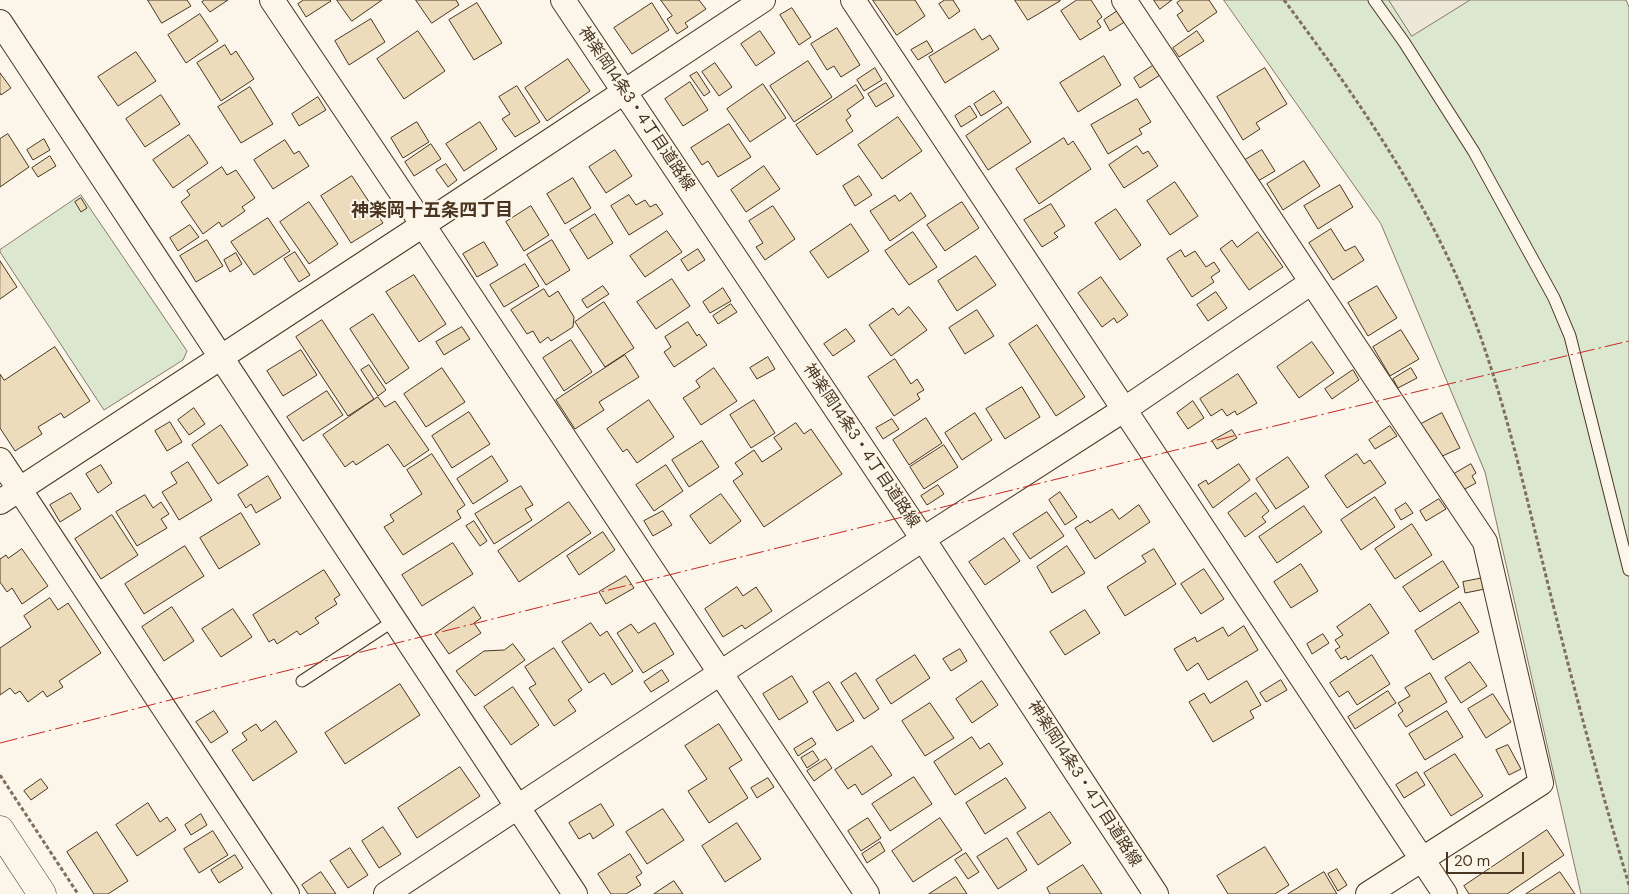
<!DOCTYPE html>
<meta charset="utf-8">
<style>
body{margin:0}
#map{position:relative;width:1629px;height:894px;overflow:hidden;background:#fbf6e9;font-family:"DM Sans",sans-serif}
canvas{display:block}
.scale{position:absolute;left:1446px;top:852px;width:78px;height:22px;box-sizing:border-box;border:2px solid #4a3520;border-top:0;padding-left:6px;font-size:15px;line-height:18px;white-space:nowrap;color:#4a3520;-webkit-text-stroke:4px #fbf6e9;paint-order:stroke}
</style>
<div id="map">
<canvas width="1629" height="894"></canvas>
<div class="scale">20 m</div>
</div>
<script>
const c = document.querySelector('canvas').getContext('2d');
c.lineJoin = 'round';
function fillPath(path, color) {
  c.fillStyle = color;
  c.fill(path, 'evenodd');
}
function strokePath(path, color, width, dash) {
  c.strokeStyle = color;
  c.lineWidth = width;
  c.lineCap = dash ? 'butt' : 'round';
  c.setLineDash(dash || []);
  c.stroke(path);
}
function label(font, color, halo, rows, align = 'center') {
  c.font = font + ' "DM Sans","Noto Sans JP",sans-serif';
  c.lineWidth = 4;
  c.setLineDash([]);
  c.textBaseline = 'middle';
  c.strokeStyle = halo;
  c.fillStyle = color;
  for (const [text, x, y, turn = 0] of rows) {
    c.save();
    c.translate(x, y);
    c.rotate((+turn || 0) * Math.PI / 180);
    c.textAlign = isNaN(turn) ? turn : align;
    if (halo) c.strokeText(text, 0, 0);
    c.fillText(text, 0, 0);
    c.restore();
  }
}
const green = new Path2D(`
 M1224 0H1626L1629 7V894H1581L1485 472 1381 224Z
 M81 195 187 351 183 360 104 410 0 252V250Z`);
const parking = new Path2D(`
 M1389 0H1470L1412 36Z`);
const building = new Path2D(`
 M148 0H187L191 6 162 23Z
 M205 0H228L210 12 202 2Z
 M304 0H330L331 1 306 17 298 4Z
 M337 0H382L352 21Z
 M416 0H456L459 5 432 23Z
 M661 0H699L706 9 685 23 688 27 677 34 667 19 672 16Z
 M873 0H915L925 16 897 35Z
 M945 0H953L960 11 949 19 939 4Z
 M1015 0H1060V1L1028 20Z
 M1077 0H1091L1102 17 1097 21 1101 27 1080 40 1061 11Z
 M1154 0H1172L1160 9Z
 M1181 0H1209L1217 12 1188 32 1177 15 1183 11 1177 3Z
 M477 3 502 43 474 60 449 20Z
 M652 3 669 30 632 54 614 28Z
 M792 8 811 37 799 45 780 15Z
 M1119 10 1126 21 1110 31 1104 20Z
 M200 14 218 41 186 63 168 35Z
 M371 19 385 42 349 65 335 41Z
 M837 28 860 65 841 77 834 66 827 70 811 44Z
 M975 29 982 40 990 35 999 49 945 83 929 57Z
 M418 31 445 71 404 99 377 59Z
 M760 31 775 53 756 66 741 44Z
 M1197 31 1204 41 1179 57 1173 48Z
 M927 41 933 51 918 60 911 50Z
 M225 45 231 55 236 51 254 79 221 101 197 63Z
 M136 52 156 81 118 106 98 77Z
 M1104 56 1121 85 1078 112 1060 83Z
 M568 59 590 91 547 121 525 88Z
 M808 61 832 97 794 122 770 86Z
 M715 63 732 87 719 96 702 72Z
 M1154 65 1160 75 1140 88 1134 78Z
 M875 68 882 80 864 91 857 80Z
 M1265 68 1287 104 1256 123 1260 129 1243 140 1217 97Z
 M697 72 710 92 704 96 690 76Z
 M0 73 11 88 1 95 0 93Z
 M690 82 708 110 683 126 665 99Z
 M886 83 894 96 876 107 868 94Z
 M763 84 786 118 750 142 727 109Z
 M856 85 864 98 847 110 851 116 846 120 853 131 817 155 796 125Z
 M517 86 540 122 515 137 502 119 510 114 499 97Z
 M250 87 273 124 241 143 218 107Z
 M994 91 1002 103 981 116 974 104Z
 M161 95 180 124 145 147 126 119Z
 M318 97 326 110 299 126 292 114Z
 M1137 99 1151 122 1139 129 1142 134 1108 154 1091 125Z
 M970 106 977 117 961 127 955 116Z
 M1008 107 1031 142 988 170 966 136Z
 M898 117 922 151 882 179 858 145Z
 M417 122 429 142 403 158 391 138Z
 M480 122 497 149 464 171 446 144Z
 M729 124 751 157 718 177 708 161 702 165 691 148Z
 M8 134 29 167 0 187V139Z
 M189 135 208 163 173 188 153 160Z
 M1064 138 1068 145 1073 141 1091 169 1039 204 1016 169Z
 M44 139 50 150 33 160 27 150Z
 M285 140 294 154 299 151 309 166 273 189 254 160Z
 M431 144 441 159 414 176 405 162Z
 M1137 146 1143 154 1148 151 1158 166 1124 188 1109 165Z
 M615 150 632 176 606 193 589 167Z
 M1262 150 1275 171 1258 181 1245 160Z
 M50 156 56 166 38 177 32 168Z
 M1304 161 1320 186 1283 210 1267 184Z
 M446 164 457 180 448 187 436 170Z
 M764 166 780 189 746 212 731 190Z
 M222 167 227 175 236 170 255 198 242 207 245 211 222 227 219 222 203 234 181 202 190 195 187 191Z
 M352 176 383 223 351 243 321 196Z
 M859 176 872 195 855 206 843 186Z
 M573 178 591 208 565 224 547 194Z
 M1175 182 1198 216 1170 235 1147 201Z
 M1340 185 1353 207 1318 229 1304 206Z
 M911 193 926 216 890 241 870 211 895 195 899 201Z
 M629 195 636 205 645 200 650 207 656 204 663 214 629 235 611 206Z
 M81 198 87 208 81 212 75 202Z
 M309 202 338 244 309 264 280 222Z
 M962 202 979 228 945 251 927 225Z
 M1051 204 1065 226 1054 233 1058 237 1042 247 1024 220Z
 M531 206 549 235 524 251 506 222Z
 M773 206 795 239 765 260 756 247 763 243 749 221Z
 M1116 209 1141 245 1120 260 1095 223Z
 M595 214 613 243 588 259 570 230Z
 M268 218 290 251 254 275 231 242Z
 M851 224 869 251 828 278 810 252Z
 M190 225 199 237 178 251 170 238Z
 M1331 229 1345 251 1355 246 1364 260 1333 280 1309 243Z
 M667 231 682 252 645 277 630 256Z
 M913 232 937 267 909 285 885 251Z
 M1258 232 1283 267 1249 290 1220 249 1232 240 1237 247Z
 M207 240 223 266 196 282 180 256Z
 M552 240 570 270 546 285 527 255Z
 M484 242 498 265 477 277 463 254Z
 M698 249 705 260 688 271 681 260Z
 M1181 250 1185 257 1195 251 1206 267 1214 262 1220 271 1211 277 1214 282 1192 297 1167 259Z
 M295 252 310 275 299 282 284 259Z
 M236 253 242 264 230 272 224 260Z
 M976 256 996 285 957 311 938 281Z
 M0 261 17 287 0 299Z
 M525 264 539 286 504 307 490 285Z
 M414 275 446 324 419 342 386 292Z
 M1101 277 1128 315 1117 323 1114 318 1102 327 1078 293Z
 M672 279 690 306 656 329 637 302Z
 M603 286 609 294 587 308 582 300Z
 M1377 286 1397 318 1368 336 1348 303Z
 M723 288 731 301 710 313 703 302Z
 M544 289 549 297 558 291 574 317 573 327 551 341 548 337 540 343 533 331 527 334 511 310Z
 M1216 292 1227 308 1208 321 1197 305Z
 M604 302 634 348 605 367 575 322Z
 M731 304 737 312 718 324 713 316Z
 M909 307 927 330 891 356 869 325 893 308 898 315Z
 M977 310 994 336 965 354 949 328Z
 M373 314 409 368 386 384 350 329Z
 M322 320 374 399 348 416 296 337Z
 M688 322 697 336 699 334 707 345 674 367 664 352 671 347 665 337Z
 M1037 325 1085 397 1056 416 1009 344Z
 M462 327 470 339 444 355 436 342Z
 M846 329 855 341 833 356 824 344Z
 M1401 330 1419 359 1390 376 1373 347Z
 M571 340 592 372 564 391 543 358Z
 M1312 342 1334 373 1299 398 1277 367Z
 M55 347 90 401 64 418 61 413 38 427 42 434 15 451 0 428V374L4 380Z
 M301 350 317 375 283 396 267 371Z
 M625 355 639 377 599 402 604 410 575 429 556 400Z
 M768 357 775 369 757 379 750 368Z
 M895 359 911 384 917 379 924 390 917 394 920 399 894 416 868 377Z
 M369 365 386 390 378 396 361 370Z
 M442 368 465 402 426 427 404 394Z
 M714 368 737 401 701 425 683 398 700 387 696 381Z
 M1411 368 1417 378 1398 388 1393 379Z
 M1353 370 1359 380 1332 399 1325 389Z
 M1238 374 1257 403 1237 415 1235 411 1227 416 1222 409 1211 416 1200 399Z
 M1022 387 1040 417 1005 439 986 409Z
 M327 391 343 415 303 441 287 417Z
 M378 397 385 407 395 401 429 450 404 467 388 444 356 465 353 461 345 467 323 435Z
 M649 400 674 437 637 463 627 449 623 452 607 429Z
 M754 400 775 433 751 448 730 415Z
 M1193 401 1204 418 1188 429 1177 413Z
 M194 408 205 424 189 435 178 420Z
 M469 412 490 444 452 468 432 436Z
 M975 413 992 440 962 460 945 433Z
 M1442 413 1460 448 1438 458 1421 424Z
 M926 418 942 443 909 465 893 440Z
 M892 419 899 429 883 439 876 428Z
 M170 422 182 442 167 451 155 431Z
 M796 423 804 434 811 429 842 474 764 527 733 481 743 474 735 463 754 450 762 462 782 449 774 438Z
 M221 425 248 465 218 484 192 445Z
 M1390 426 1397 436 1375 449 1369 440Z
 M1232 430 1237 438 1217 449 1212 441Z
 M702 441 719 467 689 487 672 460Z
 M944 445 958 467 924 489 910 467Z
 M432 454 465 505 457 511 461 518 403 555 384 527 394 521 390 515 422 494 407 470Z
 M1357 454 1364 464 1370 460 1386 483 1347 508 1325 476Z
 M492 456 508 481 473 504 457 479Z
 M1288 457 1309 487 1276 509 1256 479Z
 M188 462 212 500 179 520 162 492 177 483 171 473Z
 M1239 464 1250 480 1213 508 1198 485 1206 480 1208 484Z
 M1471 464 1476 473 1472 476 1476 483 1463 490 1454 474Z
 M101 465 112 483 98 493 86 474Z
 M666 465 683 491 654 511 636 485Z
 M268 476 281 498 256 513 251 504 246 508 238 495Z
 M938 485 944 494 927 505 921 496Z
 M521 486 533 505 525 509 532 520 494 544 475 514Z
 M1060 492 1077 517 1065 525 1049 500Z
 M71 493 81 509 60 522 50 505Z
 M1256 493 1269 511 1262 517 1266 522 1245 537 1228 513Z
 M721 494 741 521 710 544 690 516Z
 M145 495 153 508 161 502 169 514 161 519 167 528 137 546 116 512Z
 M1375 497 1395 527 1361 550 1341 520Z
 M1439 499 1446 509 1426 521 1420 511Z
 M569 502 591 533 519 582 498 551Z
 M1406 503 1413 513 1401 520 1395 510Z
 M1139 505 1150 522 1095 559 1075 528 1088 520 1090 523 1112 509 1119 519Z
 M1304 506 1322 532 1277 563 1259 537Z
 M663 511 672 525 653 536 644 521Z
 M1047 512 1064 536 1030 559 1013 534Z
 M241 513 260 544 219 569 200 538Z
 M112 515 138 555 101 579 75 539Z
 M474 521 487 541 480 546 466 526Z
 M1412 524 1432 555 1395 579 1375 549Z
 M603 532 615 550 579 575 567 556Z
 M1004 538 1020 561 985 585 969 562Z
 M453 543 473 574 422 606 402 575Z
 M185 546 204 576 144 614 125 584Z
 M1067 546 1085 573 1052 593 1037 567Z
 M22 549 48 586 22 604 12 588 7 592 0 582V559L6 555 8 558Z
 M1154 549 1176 584 1125 616 1107 587 1146 562 1142 556Z
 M1443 561 1459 587 1420 612 1403 587Z
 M1301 564 1318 591 1291 608 1274 582Z
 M1204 569 1224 599 1201 614 1181 584Z
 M324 570 340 595 334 599 337 604 315 618 319 623 300 635 297 631 277 644 274 639 269 642 253 615Z
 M626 576 634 588 606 604 599 592Z
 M1483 578 1485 589 1465 593 1463 582Z
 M737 587 743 596 756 587 772 611 745 629 742 625 723 637 705 609Z
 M50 598 58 610 68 603 101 653 59 681 63 687 47 697 43 691 28 702 20 691 15 694 10 688 0 695V648L31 627 24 616Z
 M1460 602 1479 632 1433 660 1415 631Z
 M1370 604 1389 633 1348 660 1346 656 1341 659 1335 650 1340 647 1335 640 1343 635 1337 627Z
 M172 607 194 641 164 661 142 627Z
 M474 607 481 618 474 623 481 633 449 654 435 634Z
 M233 609 252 637 221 657 202 629Z
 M1085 610 1100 633 1065 655 1050 632Z
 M591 623 600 636 607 631 633 671 612 685 604 673 589 683 562 642Z
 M655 623 674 654 643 673 617 633 631 624 638 633Z
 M1244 626 1258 650 1208 680 1198 663 1187 671 1174 649 1195 637 1197 642 1223 627 1228 636Z
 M1323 634 1329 643 1312 654 1307 644Z
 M513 644 525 660 475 696 456 671 484 651 504 650Z
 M554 648 582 690 568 700 576 711 554 726 529 688 536 684 525 667Z
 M960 649 967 661 951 671 943 659Z
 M915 655 930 678 891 704 876 680Z
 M1372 655 1390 684 1357 705 1348 691 1339 697 1330 683Z
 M1470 662 1487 686 1461 703 1445 678Z
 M662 670 669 681 651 692 644 682Z
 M856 673 879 709 864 719 841 683Z
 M1430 673 1447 702 1406 727 1398 715 1403 711 1398 703 1410 696 1405 688Z
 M792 676 808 702 779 720 763 694Z
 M1281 680 1287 690 1266 702 1260 693Z
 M982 681 998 705 972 723 956 699Z
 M1247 681 1261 705 1250 711 1254 718 1213 742 1189 702 1204 693 1210 703Z
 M829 682 854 721 837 731 813 692Z
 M400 684 420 715 345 764 325 733Z
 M513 687 539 725 511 745 484 707Z
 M1388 691 1396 703 1355 729 1348 717Z
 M1493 694 1511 722 1486 738 1468 709Z
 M930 703 954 738 925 756 902 721Z
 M214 711 228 732 211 743 196 722Z
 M1447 711 1463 737 1425 760 1409 734Z
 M276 721 297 752 253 781 232 750 247 740 242 733 256 724 261 731Z
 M719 724 742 760 729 768 748 798 709 823 688 791 707 779 685 746Z
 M972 737 980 749 989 743 1003 764 955 795 934 762Z
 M812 738 816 744 798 756 794 749Z
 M1508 745 1521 769 1509 775 1496 750Z
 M872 746 892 775 862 795 855 784 848 789 835 770Z
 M813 751 819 760 807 768 801 758Z
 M1455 754 1483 796 1451 816 1424 773Z
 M826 759 832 768 814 781 807 771Z
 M460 767 480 796 417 838 398 808Z
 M1417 772 1425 785 1404 798 1396 785Z
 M914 777 932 804 890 831 872 804Z
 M768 778 774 787 757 798 751 788Z
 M1006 778 1026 808 985 834 966 803Z
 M41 779 48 788 31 800 24 791Z
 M148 803 160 822 167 817 176 830 137 856 116 825Z
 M601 804 614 825 593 839 590 833 579 839 569 823Z
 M663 809 684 840 647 864 626 832Z
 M1050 812 1071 843 1038 865 1017 833Z
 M201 814 207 825 191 835 185 825Z
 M868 818 881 838 861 851 848 831Z
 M940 818 962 850 913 882 892 851Z
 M737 823 761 859 725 882 702 846Z
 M383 827 401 854 379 868 362 841Z
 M1547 830 1564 855 1507 894H1469L1464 886Z
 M213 831 228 855 199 873 184 849Z
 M97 832 128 881 108 894H94L67 852Z
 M1007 838 1027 870 998 889 977 857Z
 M880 842 885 851 867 863 862 854Z
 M1265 847 1289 885 1275 894H1228L1217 876Z
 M350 848 368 875 348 888 330 861Z
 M966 853 979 872 968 879 955 860Z
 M630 854 642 873 636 877 641 885 626 894H611L598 874Z
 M235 855 243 868 219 883 211 870Z
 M1083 865 1102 894H1050L1047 888Z
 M1337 869 1347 885 1338 891 1328 874Z
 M321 872 336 894H308L302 885Z
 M1324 872 1337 894H1288Z
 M1560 872 1575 894H1526Z
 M956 877 967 894H929Z
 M674 881 683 894H654Z`);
const path = new Path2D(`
 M1284 0C1352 91 1418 185 1463 291 1500 380 1521 475 1544 568 1570 674 1598 780 1629 885
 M0 775 78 894`);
const service = new Path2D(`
 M1374 0 1404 42 1474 152 1554 298 1570 336 1629 570
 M302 681 395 620`);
const minor = new Path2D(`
 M272 0 423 225 867 894
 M563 0 923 539 1156 894
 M853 0 1445 894
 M1124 0 1485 542 1541 783 1368 894
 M0 22 575 894
 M0 460 287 894
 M0 502 423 225 763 0
 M386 894 923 539 1125 409 1312 282`);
const trunk = new Path2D(`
 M0 830 42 894`);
const power = new Path2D(`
 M0 743C542 606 1085 470 1629 341`);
const streetNames = [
 ["神楽岡14条3・4丁目道路線",636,109,56],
 ["神楽岡14条3・4丁目道路線",861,446,56],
 ["神楽岡14条3・4丁目道路線",1084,784,57]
];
const neighbourhoodNames = [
 ["神楽岡十五条四丁目",432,211]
];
fillPath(green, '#dce7d0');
strokePath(green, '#887966', 1);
fillPath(parking, '#ede7d9');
strokePath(parking, '#887966', 1);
fillPath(building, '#ecdcbc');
strokePath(building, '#4a3520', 1);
strokePath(service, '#4a3520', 13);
strokePath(minor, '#4a3520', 26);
strokePath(trunk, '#4a3520', 29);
strokePath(path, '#7f6f5c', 3, [4, 2.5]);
strokePath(service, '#fbf6e9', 11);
strokePath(minor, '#fbf6e9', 24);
strokePath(trunk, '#fbf6e9', 28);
strokePath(power, '#c62828', 1, [18, 4, 2.5, 4]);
label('16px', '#4a3520', '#fbf6e9', streetNames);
label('bold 18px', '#4a3520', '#fbf6e9', neighbourhoodNames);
</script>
